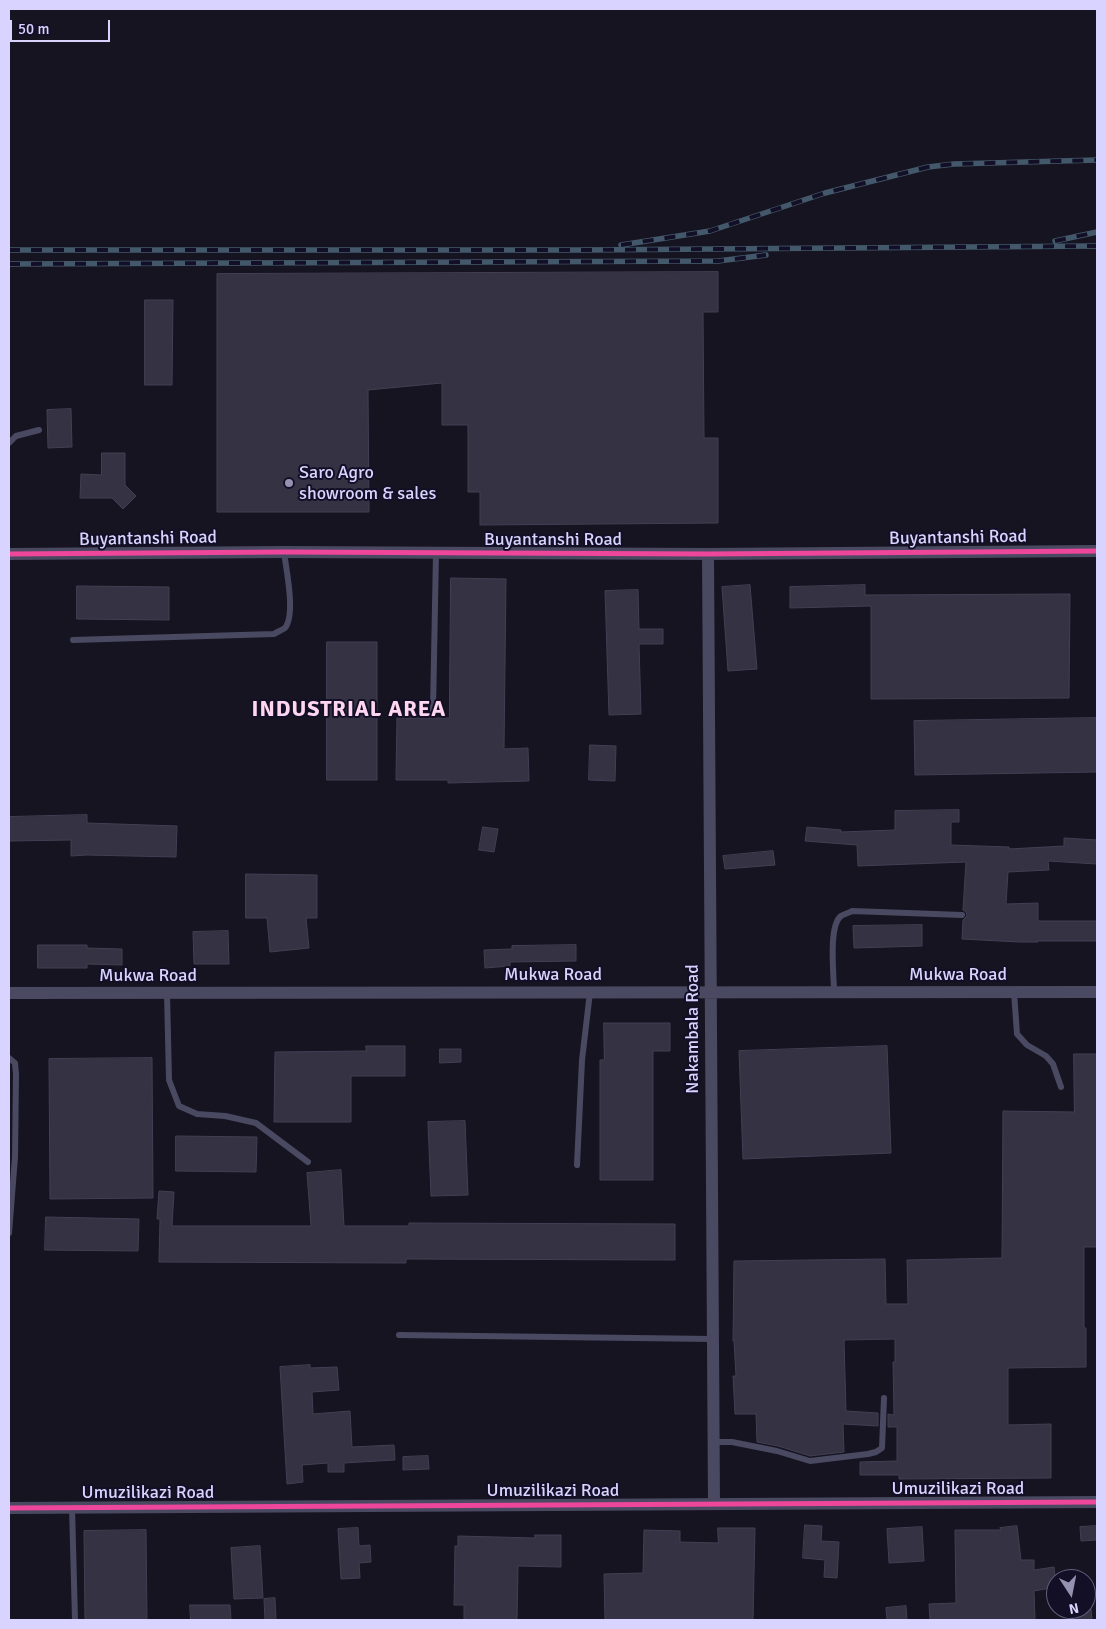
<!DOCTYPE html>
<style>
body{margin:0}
#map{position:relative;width:1106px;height:1629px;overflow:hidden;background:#161421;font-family:Signika,sans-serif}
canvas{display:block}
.frame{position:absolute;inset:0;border:10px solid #d9d4ff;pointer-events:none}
.north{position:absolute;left:1046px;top:1569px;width:50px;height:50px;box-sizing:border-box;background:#130f26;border:1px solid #625e7d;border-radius:50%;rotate:169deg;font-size:14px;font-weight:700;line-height:20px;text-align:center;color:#d9d4ff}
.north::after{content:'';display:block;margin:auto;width:18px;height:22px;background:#9591b1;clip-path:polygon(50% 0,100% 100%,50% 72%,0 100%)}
.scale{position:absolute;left:10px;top:20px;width:100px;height:22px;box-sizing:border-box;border:2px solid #d9d4ff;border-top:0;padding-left:6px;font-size:15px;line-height:18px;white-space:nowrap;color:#d9d4ff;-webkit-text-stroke:4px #130f26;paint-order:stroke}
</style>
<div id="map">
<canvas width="1106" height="1629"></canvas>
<div class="frame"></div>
<div class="north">N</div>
<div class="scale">50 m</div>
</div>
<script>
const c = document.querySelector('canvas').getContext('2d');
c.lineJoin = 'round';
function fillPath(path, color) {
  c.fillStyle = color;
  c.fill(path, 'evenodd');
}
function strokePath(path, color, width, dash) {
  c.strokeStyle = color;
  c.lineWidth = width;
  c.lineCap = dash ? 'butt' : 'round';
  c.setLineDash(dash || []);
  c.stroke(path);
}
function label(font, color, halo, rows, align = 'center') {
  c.font = font + ' Signika,sans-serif';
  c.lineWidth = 4;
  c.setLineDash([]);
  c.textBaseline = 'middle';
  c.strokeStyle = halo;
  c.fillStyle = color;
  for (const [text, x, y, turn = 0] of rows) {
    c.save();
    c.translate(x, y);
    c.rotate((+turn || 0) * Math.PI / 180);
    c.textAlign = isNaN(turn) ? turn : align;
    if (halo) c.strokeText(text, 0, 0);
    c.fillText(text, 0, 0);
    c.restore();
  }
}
const building = new Path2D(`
 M718 272V312H703L704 438H718V523L480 525V492H468V425H442V383L368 390 369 512H217V274Z
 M145 300H173L172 385H145Z
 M71 409 72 447 48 448 47 410Z
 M102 453H125V485L136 496 123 509 112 498H80L81 474 101 475Z
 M451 578 506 579 504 749 528 748 529 781 448 783V780H396L397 718H449Z
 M750 585 757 669 728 671 722 587Z
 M865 585V595L1070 594 1069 698 871 699V606L790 608V587Z
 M77 586 169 587V620L77 619Z
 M638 590 639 629H663V644H639L641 714 609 715 605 591Z
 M327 642H377V780H327Z
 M1097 718V772L915 775 914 721Z
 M590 745 616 746 615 781 589 780Z
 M959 810V822H951V845L1009 847V849L1064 846V838L1097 840V864L1048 861 1049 870 1008 872 1006 904 1038 903V921H1097V941H1038V942H1019L962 939 963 920 967 916 966 912 963 910 966 862 858 866 857 845 805 841 807 827 841 830V832L895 830V811Z
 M87 815V823L177 826 176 857 87 855 71 856V840L9 841V817Z
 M483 827 498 829 494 852 479 850Z
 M773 851 775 865 725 869 723 856Z
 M246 874 317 875V918H306L309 948 270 952 267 918H246Z
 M922 925V946L854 948 853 926Z
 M228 931 229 964H194L193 932Z
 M38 945H87V948L122 949V965L87 964V968H38Z
 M576 945V961L510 962V966L485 968 484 950 512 949V946Z
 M604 1023H670V1051H653V1180H600V1060H604Z
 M366 1046H405V1076H351V1122H274L275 1052 366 1051Z
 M887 1046 891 1153 743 1159 739 1051Z
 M440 1049H461V1062L440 1063Z
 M1074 1054H1097V1247H1084V1328H1086V1367L1008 1368V1425L1051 1424V1478L899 1479V1475H860V1462L897 1461V1427H888V1414L894 1415 893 1362H895V1339L844 1340 846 1411 878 1413V1426L843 1424 844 1452 810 1456 778 1446 757 1442 756 1414H735L733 1376H736L734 1341H733L734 1261 885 1259 886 1304H908L907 1260 1002 1258 1003 1111 1074 1112Z
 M152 1058 153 1198 50 1199 49 1059Z
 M465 1121 468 1195 431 1196 428 1122Z
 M176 1136 257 1137 256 1172 176 1171Z
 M341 1170 344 1226H409V1223L675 1224V1260L406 1259V1263L159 1262 160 1219H157L159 1191 174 1192 172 1226H311L307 1173Z
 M46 1217 139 1219 138 1251 45 1250Z
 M310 1365V1368L337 1367 339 1390 312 1392 313 1414 350 1411 352 1447 394 1445 395 1460 344 1463V1472H328V1463L302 1465 303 1482 287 1484 280 1367Z
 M428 1456 429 1469 403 1470V1457Z
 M805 1525 822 1526 821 1541 839 1542 837 1578 824 1577 825 1560 803 1558Z
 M1017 1526 1021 1560H1034V1570L1054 1567 1056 1587 1034 1591 1035 1620H930L929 1604 956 1603 955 1530H1001L1000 1528Z
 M1097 1526V1540L1081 1541 1080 1527Z
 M922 1527 924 1561 889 1563 887 1529Z
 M358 1528 359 1546 370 1545 371 1562 359 1563 360 1578 341 1579 338 1529Z
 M718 1528H755L753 1620H605L604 1574 643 1573 644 1530 680 1531V1542L718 1543Z
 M146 1530 147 1620H85L84 1531Z
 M535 1535H561V1567L518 1566 517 1620H464V1605H454L455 1546H458V1536L535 1538Z
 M260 1546 263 1598 234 1599 231 1548Z
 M275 1598 276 1620H265L264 1599Z
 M190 1605H230L231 1620H191Z
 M906 1606 907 1620H887L886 1608Z
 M1076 1609H1091L1092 1620H1078Z`);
const lane = new Path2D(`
 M9 443 16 436 39 430
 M73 640 274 634C277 632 282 630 285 628 296 614 286 569 284 552
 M433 710 436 553
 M834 992C834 976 828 926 841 916 844 914 849 913 852 911L962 915
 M1014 992 1017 1034 1027 1045 1046 1056 1053 1064 1061 1087
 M167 993 169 1080 179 1106 197 1114 225 1116 256 1123 308 1162
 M9 1058 15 1063 16 1074 15 1157 9 1233
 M577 1165 582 1060 590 992
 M399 1335 713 1339
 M714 1442H732L777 1451 810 1461 868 1454 876 1452 882 1448 884 1398
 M72 1507 75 1620`);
const street = new Path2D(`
 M9 554 284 552 708 554 1097 551
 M708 554 714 1503
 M9 993 1097 992
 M9 1508 1097 1502`);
const rail = new Path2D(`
 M1055 241 1097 232
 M621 245 710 231 825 193 928 167 954 164 1097 160
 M9 250H584L1097 246
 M9 264 718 261 766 255`);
const cycleway = new Path2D(`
 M9 554 284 552 708 554 1097 551
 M9 1508 1097 1502`);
const markers = [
 [289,483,5,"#9591b1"]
];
const poiNames = [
 ["Saro Agro",299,473],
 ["showroom & sales",299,494]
];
const streetNames = [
 ["Buyantanshi Road",958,538,-1],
 ["Buyantanshi Road",148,539,-1],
 ["Buyantanshi Road",553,540],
 ["Mukwa Road",553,975],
 ["Mukwa Road",958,975],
 ["Mukwa Road",148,976],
 ["Nakambala Road",693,1029,-90],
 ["Umuzilikazi Road",958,1489],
 ["Umuzilikazi Road",553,1491],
 ["Umuzilikazi Road",148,1493]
];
const districtNames = [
 ["INDUSTRIAL AREA",349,710]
];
fillPath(building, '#343243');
strokePath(building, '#433f54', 1);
strokePath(lane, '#4a4962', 6);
strokePath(street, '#4a4962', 12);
strokePath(rail, '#43596b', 5.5);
strokePath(rail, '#130f26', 4, [11]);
strokePath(cycleway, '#ed469a', 5);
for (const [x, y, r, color] of markers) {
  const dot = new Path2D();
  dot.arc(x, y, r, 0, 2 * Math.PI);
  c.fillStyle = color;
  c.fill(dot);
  strokePath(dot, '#130f26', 2);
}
label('18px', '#d9d4ff', '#130f26', poiNames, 'left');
label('18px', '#d9d4ff', '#130f26', streetNames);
c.letterSpacing = '1px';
label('bold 22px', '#ffd6f0', '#130f26', districtNames);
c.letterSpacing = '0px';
</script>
